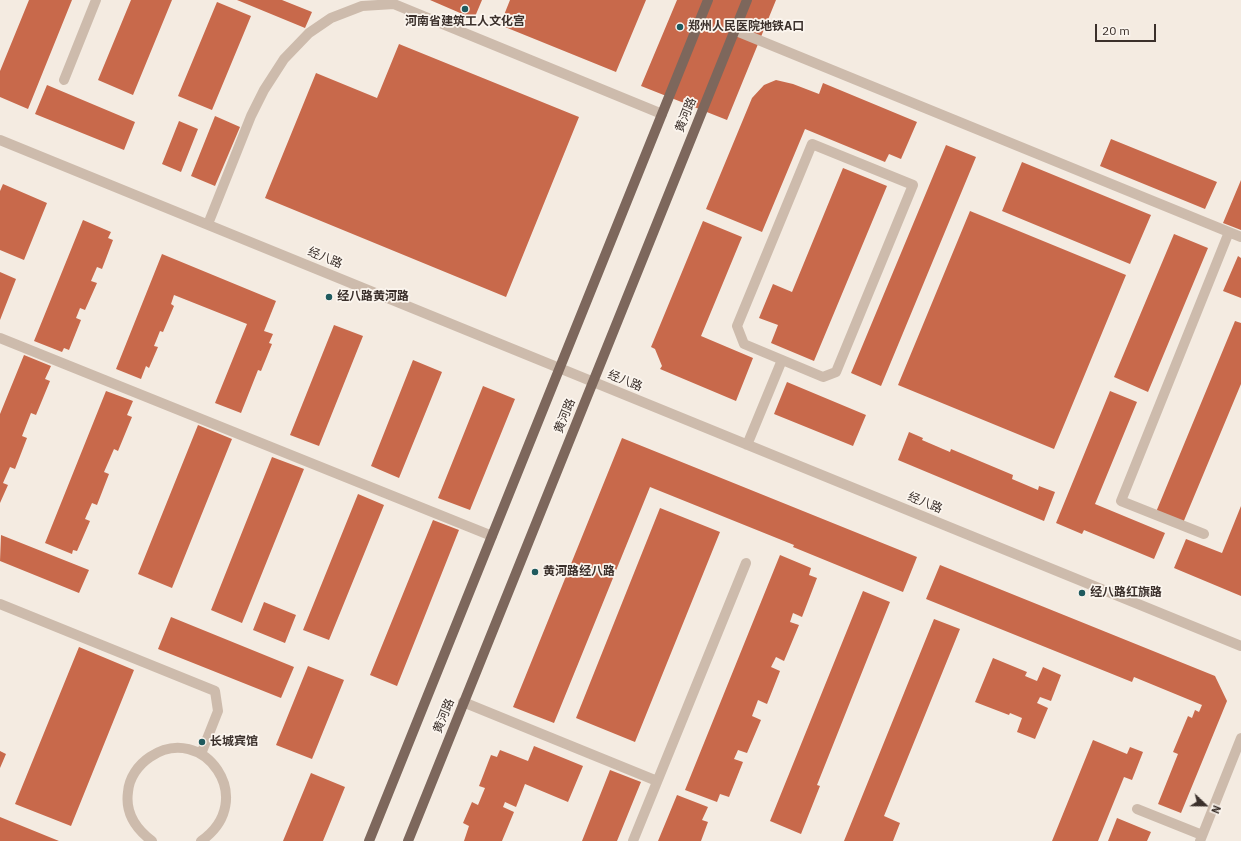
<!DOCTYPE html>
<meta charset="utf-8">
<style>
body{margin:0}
#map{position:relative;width:1241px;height:841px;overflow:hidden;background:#f4ebe1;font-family:"IBM Plex Sans",sans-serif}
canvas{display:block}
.north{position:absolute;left:1185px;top:785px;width:40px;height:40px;-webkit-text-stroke:3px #fbf5ee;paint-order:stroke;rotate:112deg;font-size:11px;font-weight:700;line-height:16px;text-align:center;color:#3b302b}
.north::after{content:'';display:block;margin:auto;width:14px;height:18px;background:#3b302b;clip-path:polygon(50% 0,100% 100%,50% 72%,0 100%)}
.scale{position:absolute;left:1095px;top:24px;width:61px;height:18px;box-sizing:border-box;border:2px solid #3b302b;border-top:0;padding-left:5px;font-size:12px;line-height:14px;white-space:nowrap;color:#3b302b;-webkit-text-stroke:3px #fbf5ee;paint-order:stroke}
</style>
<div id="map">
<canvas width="1241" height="841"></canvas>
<div class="north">N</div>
<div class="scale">20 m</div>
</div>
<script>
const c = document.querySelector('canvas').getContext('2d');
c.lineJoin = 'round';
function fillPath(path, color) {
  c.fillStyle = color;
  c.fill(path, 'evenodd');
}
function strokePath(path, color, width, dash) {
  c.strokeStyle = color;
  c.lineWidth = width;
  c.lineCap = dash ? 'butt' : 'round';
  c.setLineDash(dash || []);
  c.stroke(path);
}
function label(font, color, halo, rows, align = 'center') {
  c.font = font + ' "IBM Plex Sans","Noto Sans SC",sans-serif';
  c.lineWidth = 3.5;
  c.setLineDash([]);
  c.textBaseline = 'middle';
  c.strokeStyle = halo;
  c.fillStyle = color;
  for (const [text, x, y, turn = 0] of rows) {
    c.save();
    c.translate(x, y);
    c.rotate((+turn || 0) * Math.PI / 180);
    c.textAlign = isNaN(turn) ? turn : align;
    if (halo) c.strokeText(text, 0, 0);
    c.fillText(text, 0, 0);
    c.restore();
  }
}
const building = new Path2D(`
 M29 0H72L28 109 0 97V71Z
 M131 0H172L133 95 98 80Z
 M237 0H282L312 12 305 28Z
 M430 0H482L474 19Z
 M510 0H646L616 72 500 25Z
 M677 0H776L727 120 641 86Z
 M217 2 251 16 212 110 178 96Z
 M399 44 579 117 506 297 265 198 316 73 377 98Z
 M776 80 793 84 819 94 823 83 917 122 901 159 889 154 885 162 805 129 762 232 706 209 752 98 764 85Z
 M47 85 135 122 124 150 35 114Z
 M215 116 240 127 215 186 191 176Z
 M179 121 198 129 181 172 162 164Z
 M1111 139 1217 182 1205 209 1100 166Z
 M946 145 976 157 881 386 851 373Z
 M1022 162 1151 215 1130 264 1002 211Z
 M843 168 887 186 814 361 771 343 778 325 759 318 773 284 792 292Z
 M1241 180V230L1223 223Z
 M3 184 47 203 24 260 0 250V191Z
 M970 211 1126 275 1054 449 898 385Z
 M83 220 111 232 108 238 113 240 102 269 97 267 91 281 97 283 85 310 80 308 76 318 81 320 69 350 64 348 62 352 34 341Z
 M703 221 742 237 701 336 753 358 736 401 660 369 662 366 655 349 651 347Z
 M1174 234 1208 248 1148 392 1114 377Z
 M162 254 276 301 264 331 273 334 269 343 272 344 261 371 258 370 241 413 215 403 247 324 174 295 171 304 174 306 163 332 160 331 154 346 158 347 149 368 146 366 141 379 116 369Z
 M1238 256 1241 258V298L1223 291Z
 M0 272 16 279 0 320Z
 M1235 321 1241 323V384L1183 523 1156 512Z
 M334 325 363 336 319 446 290 435Z
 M24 355 51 366 45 379 50 381 36 415 31 413 22 436 27 438 15 469 10 467 3 483 8 485 0 503V414Z
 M413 360 442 372 399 478 371 466Z
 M787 382 866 415 853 446 774 414Z
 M483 386 515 399 470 510 438 498Z
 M106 391 133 401 127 415 132 417 118 451 114 449 104 472 109 474 97 505 92 503 85 519 90 521 77 551 73 550 72 554 45 543Z
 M1110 391 1137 402 1095 504 1165 533 1154 559 1084 530 1082 534 1056 523Z
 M198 425 232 439 172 588 138 574Z
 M909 432 923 438 922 440 950 452 951 449 1013 475 1012 479 1038 490 1039 486 1055 492 1044 521 898 460Z
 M622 438 917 557 903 592 793 547 794 545 650 487 554 723 513 707Z
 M272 457 304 469 242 623 211 610Z
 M358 494 384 505 329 640 303 630Z
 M1241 506V596L1174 568 1186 539 1222 553Z
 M660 508 720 532 635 742 576 718Z
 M433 520 459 530 397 686 370 675Z
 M1 535 89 570 79 593 0 561Z
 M780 555 811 568 809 575 817 578 802 617 793 613 790 622 799 625 784 661 776 657 771 667 780 671 767 704 758 700 752 716 761 720 747 753 738 750 734 759 743 762 729 797 720 794 717 802 685 790Z
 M940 565 1215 676 1227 701 1181 813 1158 804 1178 754 1173 752 1188 716 1192 718 1195 710 1199 712 1202 705 1134 677 1132 682 926 599Z
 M863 591 890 602 817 785 820 786 801 834 770 821Z
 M264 602 296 615 285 643 253 630Z
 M171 617 294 667 281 698 158 649Z
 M934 619 960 629 884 816 900 823 893 841H844Z
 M79 647 134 670 71 826 15 804Z
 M993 658 1027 672 1025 676 1037 681 1043 667 1061 675 1051 701 1040 697 1037 703 1048 708 1035 739 1017 732 1022 718 1010 713 1009 715 975 702Z
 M308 666 344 680 312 759 276 745Z
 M1093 740 1127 754 1130 747 1143 752 1132 780 1124 777 1098 841H1052Z
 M534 746 583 766 568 802 525 784 516 807 505 802 503 807 514 812 502 841H464L469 826 463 823 472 802 478 805 485 788 479 786 491 755 497 757 500 750 528 761Z
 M0 751 6 754 0 768Z
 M610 770 641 782 617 841H582Z
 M311 773 345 787 323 841H283Z
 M677 795 708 807 702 820 708 822 701 841H658Z
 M0 817 59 841H0Z
 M1117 818 1151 832 1147 841H1108Z`);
const minor = new Path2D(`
 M734 30 1241 237
 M64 80 96 0
 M0 140 1241 646
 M812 144 913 185 836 372 823 377 744 344 737 326Z
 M208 224 251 116 264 90 284 59 309 33 331 18 362 6 394 4 662 114
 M0 338 492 536
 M747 445 782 360
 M1204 534 1121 501 1229 232
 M0 604 215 691 218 711 201 754
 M463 702 657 781
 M1137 809 1202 835
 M152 841C136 829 125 813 128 792 129 778 138 765 150 757 203 721 260 800 201 841
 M633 841 746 563
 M1200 841 1241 738`);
const major = new Path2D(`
 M369 841 708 0
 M408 841 747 0`);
const markers = [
 [465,9,4,"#1f5a5e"],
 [680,27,4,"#1f5a5e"],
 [329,297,4,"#1f5a5e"],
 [535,572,4,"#1f5a5e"],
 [1082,593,4,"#1f5a5e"],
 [202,742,4,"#1f5a5e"]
];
const poiNames = [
 ["河南省建筑工人文化宫",465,22,"center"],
 ["郑州人民医院地铁A口",688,27],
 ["经八路黄河路",337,297],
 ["黄河路经八路",543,572],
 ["经八路红旗路",1090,593],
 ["长城宾馆",210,742]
];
const streetNames = [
 ["黄河路",686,115,-68],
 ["经八路",325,258,22],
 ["经八路",625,381,22],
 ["黄河路",565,416,-68],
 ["经八路",925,503,22],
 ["黄河路",444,716,-68]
];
fillPath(building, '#c8694b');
strokePath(minor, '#cdbbac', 10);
strokePath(major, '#7d675c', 10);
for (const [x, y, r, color] of markers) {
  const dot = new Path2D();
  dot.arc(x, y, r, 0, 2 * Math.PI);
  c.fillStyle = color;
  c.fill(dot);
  strokePath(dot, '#fbf5ee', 1.5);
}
label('bold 12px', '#3b302b', '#fbf5ee', poiNames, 'left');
label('12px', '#3b302b', '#fbf5ee', streetNames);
</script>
